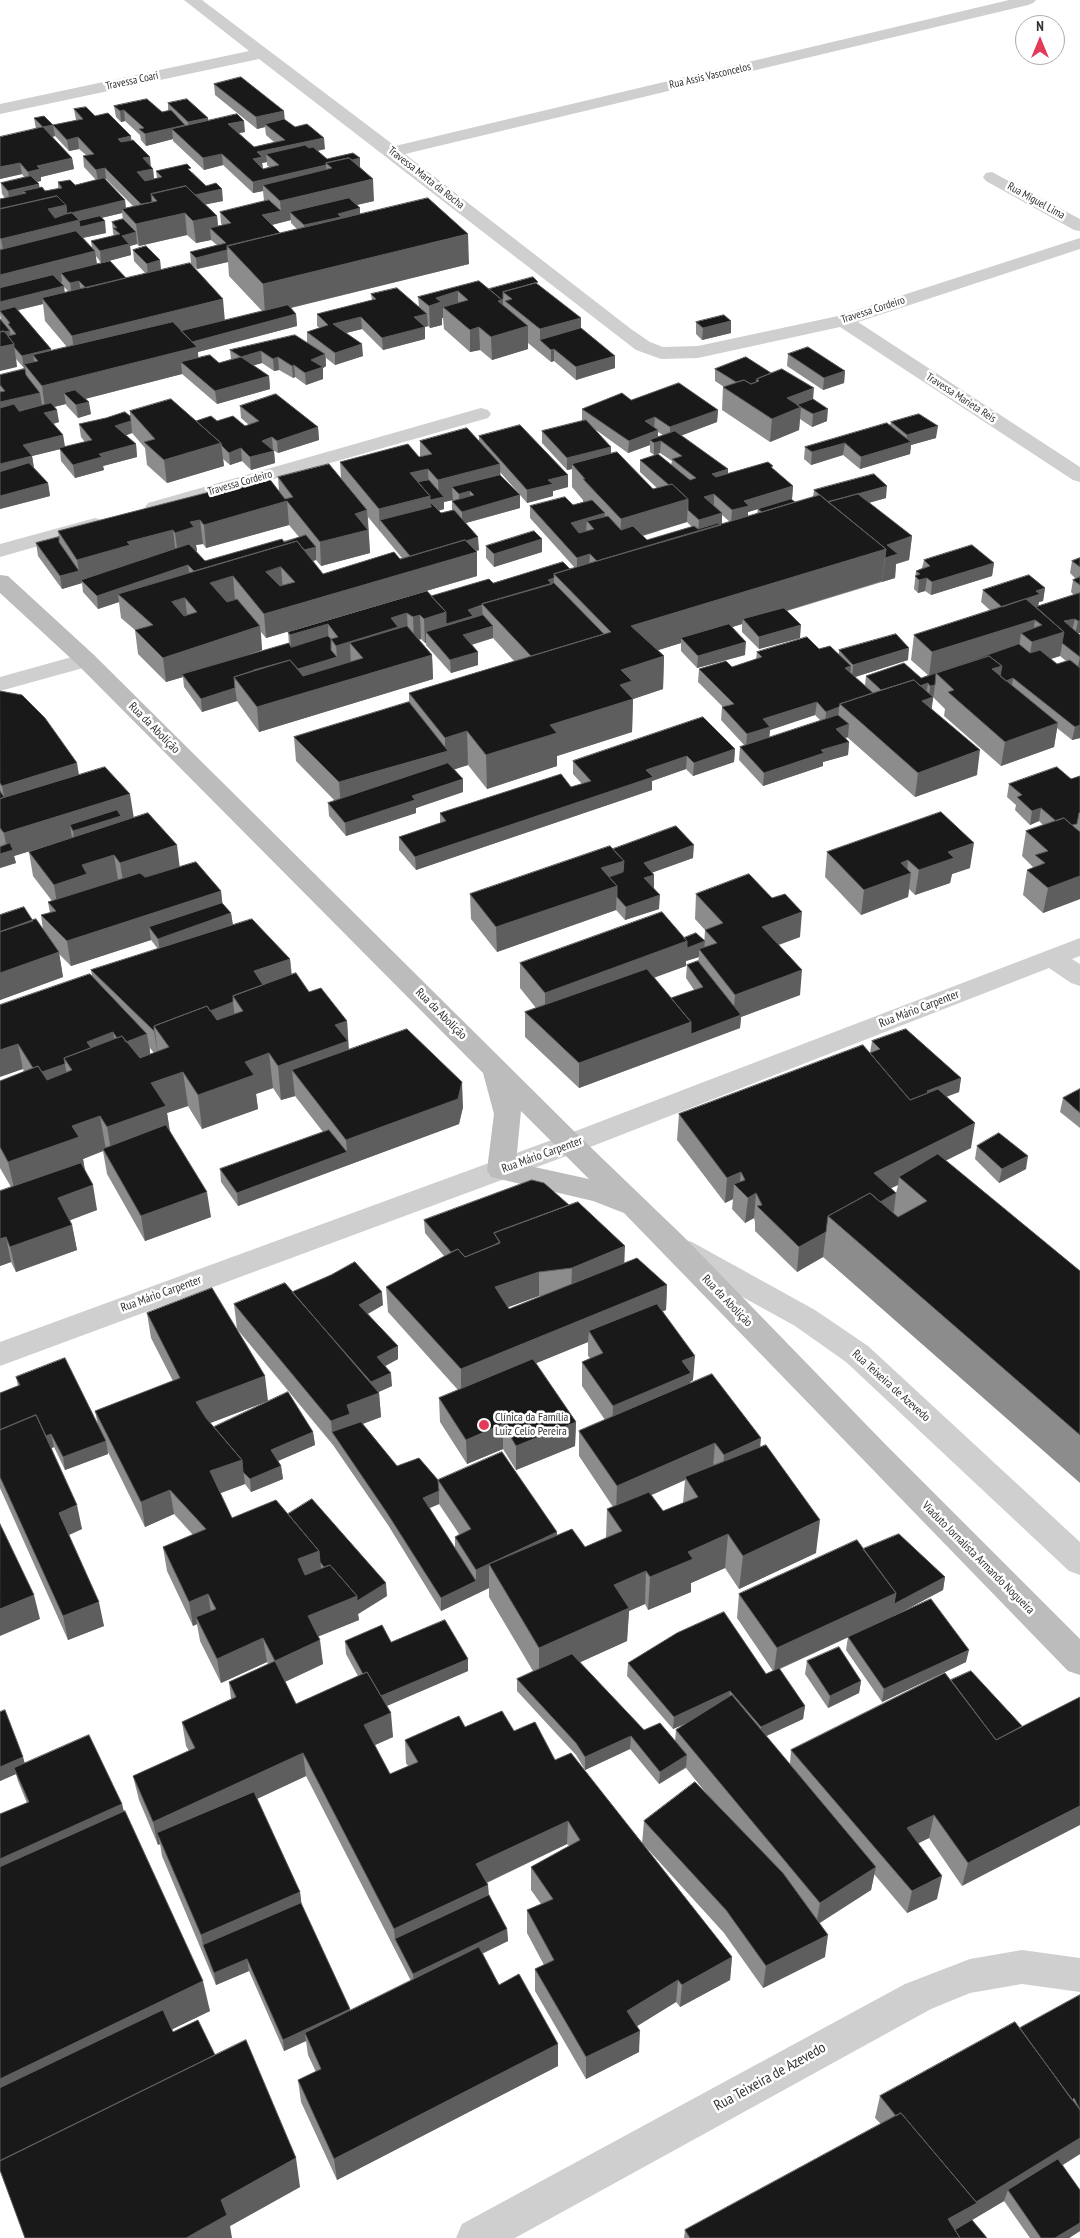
<!DOCTYPE html>
<meta charset="utf-8">
<style>
body{margin:0}
#map{position:relative;width:1080px;height:2238px;overflow:hidden;background:#fff;font-family:"PT Sans Narrow",sans-serif}
canvas{display:block}
.north{position:absolute;left:1015px;top:15px;width:50px;height:50px;box-sizing:border-box;background:#fff;border:1px solid #adadad;border-radius:50%;rotate:0deg;font-size:14px;font-weight:700;line-height:20px;text-align:center;color:#323232}
.north::after{content:'';display:block;margin:auto;width:18px;height:22px;background:#e33a5a;clip-path:polygon(50% 0,100% 100%,50% 72%,0 100%)}
</style>
<div id="map">
<canvas width="1080" height="2238"></canvas>
<div class="north">N</div>
</div>
<script>
const c = document.querySelector('canvas').getContext('2d');
c.lineJoin = 'round';
function fillPath(path, color) {
  c.fillStyle = color;
  c.fill(path, 'evenodd');
}
function strokePath(path, color, width, dash) {
  c.strokeStyle = color;
  c.lineWidth = width;
  c.lineCap = dash ? 'butt' : 'round';
  c.setLineDash(dash || []);
  c.stroke(path);
}
function label(font, color, halo, rows, align = 'center') {
  c.font = font + ' "PT Sans Narrow",sans-serif';
  c.lineWidth = 5;
  c.setLineDash([]);
  c.textBaseline = 'middle';
  c.strokeStyle = halo;
  c.fillStyle = color;
  for (const [text, x, y, turn = 0] of rows) {
    c.save();
    c.translate(x, y);
    c.rotate((+turn || 0) * Math.PI / 180);
    c.textAlign = isNaN(turn) ? turn : align;
    if (halo) c.strokeText(text, 0, 0);
    c.fillText(text, 0, 0);
    c.restore();
  }
}
const street = new Path2D(`
 M184 0H202L395 146 1009 0H1036L1033 3 1028 5 405 154 631 329 650 342 663 347 698 346 838 316 1080 238V249L858 322 1080 467V482L1073 480 840 327 698 358 661 359 636 350 259 59 0 114V104L249 51Z
 M992 172 1080 219V231L1074 230 986 181 983 177 986 173Z
 M481 408 488 410 491 414 488 418 162 511 155 513 148 511 145 507 148 503Z
 M95 518 102 520 106 524 102 528 0 557V544Z
 M86 653 94 655 97 660 94 665 0 691V677Z
 M1080 938V956L1072 959 1080 964V986L1071 983 1049 968 580 1151 0 1366V1342L560 1137Z
 M682 1239 692 1242 815 1310 868 1346 1080 1542V1575L1069 1571 846 1362 795 1326 672 1258 668 1250 672 1242Z
 M1022 1950 1080 1958V1992L1022 1984 970 1993 931 2009 515 2238H456L462 2224 905 1984 970 1959Z`);
const secondary = new Path2D(`
 M0 575 8 576 94 655 580 1137 685 1238 886 1445 1080 1639V1675L1068 1671 624 1213 593 1201 491 1177 487 1170 494 1114 483 1073 78 665 0 593ZM521 1111 589 1179 516 1163Z`);
const wall = new Path2D(`
 M214 84 284 111V119L325 149 318 151 327 159 360 158V167L374 201 356 205 360 208V214L469 264 291 308 296 314 297 326 198 352V358L219 363 231 359 230 350 307 343V332L320 328 317 326V314L372 300 371 294 419 307 418 297 479 281 489 289 538 285 581 318V328L615 356V368L576 380 554 361 551 362 528 343V349L492 360 480 350 470 352 444 329 443 318H442V325L430 328 428 326 425 327V339L383 350 362 329 346 333 363 356 335 365 326 358V366L323 368V379L306 385 295 377 293 378 279 370 274 371 262 363 253 365 269 376 270 389 217 404 182 374 85 399 91 414 78 418 66 405V404L54 407 59 422 53 424 63 435 65 447 85 442 81 437 79 424 130 416V411L196 421H217L245 426 249 425 241 418 240 406 318 427 319 440 278 453 273 450 274 451 275 463 251 470 242 461 230 465 223 459 224 466 167 483 147 465 145 448 133 434 132 433 126 435 136 444 137 457 103 466 104 470 75 478 61 461 60 449 32 456 34 468 48 483 50 496 0 509V375L24 368 16 359 17 367 1 321 0 314V199L5 198 2 194 1 183 24 177 22 174 0 179 36 129 34 118 53 125 76 120 74 109 95 116 131 140 153 169 154 179 157 178 156 171 192 172 206 186 223 201 205 204 217 216 218 226 222 225 221 223 220 212 264 201 263 191 253 193 223 165 204 170 173 141V139L146 146 141 140 140 135 125 121 121 122 116 117 114 106 162 112 168 111V103L208 121 245 132 239 133 254 147 274 142 266 135 265 127 257 129 215 95ZM55 136 69 151 79 149 86 155 83 156 84 167 96 180 75 185 58 182V188L45 191 39 187V184L37 182 41 181V177L74 169 72 158 52 137ZM267 162V165L269 167 263 169 262 163ZM106 179 133 206 126 208 125 200 105 180ZM122 213 123 219 112 222 113 233 114 236 91 241 92 248 83 238 106 233 101 218ZM291 220V223L297 229 280 233 272 225ZM187 235 196 243 211 240 217 245 190 252 191 264 197 269 228 262 229 276 262 311 225 320 161 270 160 260 133 250 134 261 146 274 126 278 97 265 96 256 101 263 131 255 130 246 137 244 139 246ZM64 287 69 292 65 293ZM43 304 45 321 67 347 51 351V349L18 310Z
 M696 322 731 333 702 340 696 334Z
 M788 354 845 371 844 383 823 390 787 366Z
 M746 357 813 399 827 421 812 427 800 419 799 430 770 442 722 410 723 387H724L715 381V369Z
 M631 400 718 410 717 422 681 435 728 469V473L773 469 793 486 792 499H791L795 502 813 497 814 490 886 498 869 503 912 536 909 560 896 564 895 578 787 611 800 638 759 649 742 632V624L732 627 745 655 697 668 681 651V643L658 650 664 656 663 689 633 699 632 732 557 756V766L487 789 468 765 454 769 463 779V792L416 808V813L346 836 329 816 328 803 335 801 296 761 294 737 409 702V693L514 661 493 638 472 645 478 652V665L451 673 426 645V643H425L421 639 419 640 432 655 433 679 259 732 237 701 202 712 184 687 183 677 166 682 138 654 135 630 121 618 119 602 98 609 83 592 82 583 62 589 38 556 36 543 59 537 58 531 279 491 278 477 341 478 340 462 420 457V441H479V436L568 475V487L553 491V496L527 503 500 472V475L520 508 466 523 479 550 476 551 477 552V576L266 638 261 632 262 650 231 660 289 644 288 632 431 596 493 583 575 568 530 518V506L573 505 583 502V500L572 487V469L567 470 542 443V431L582 421V409ZM596 430 628 453 650 445V452L654 455 660 453 672 461 671 465 640 460V472L657 488 653 489 611 454ZM658 432 663 435 658 437ZM453 500 454 501H452V510L441 513 438 511 444 509V502ZM758 509 757 514 748 516V512ZM722 515 730 522 722 524ZM368 517 402 558 323 574 313 561 316 560 321 566 370 553ZM687 522 692 527 647 540 643 536ZM289 525 299 537 205 561 196 551H197L196 545 203 544 206 548Z
 M891 422 936 438 911 445 910 454 860 469 843 455 811 465 804 459 805 447 890 425Z
 M542 539V552L494 567 486 558V546Z
 M1080 558V633H1078L1080 635V738L1072 740 1057 728 1054 747 1001 766 944 716 945 709 933 697 931 708 977 775 915 797 847 737 846 738 849 742 848 755 823 762V766L763 786 739 760 740 747 745 746 721 720 722 707H723L698 682 699 669 732 667 756 659 757 652 819 649 839 654V650L908 660 855 677 865 685 866 676 921 678 928 675 911 660 914 635 991 611 981 602 983 590 1045 588 1043 601 1039 602 1038 606 1074 595 1071 592 1073 580 1076 579 1070 573 1072 561ZM1060 656 1066 661 1057 664 1051 659ZM815 715 821 721 769 738 770 730Z
 M924 560 994 563 992 576 931 595 925 591 918 593 914 589 916 571 922 568Z
 M0 691 79 775 133 818 180 867 221 891 222 903 231 913 233 926 290 959 292 975 309 992 347 1021 349 1050 463 1107 459 1124 238 1206 221 1182 220 1169 323 1132 295 1096 281 1100 273 1088 256 1094 258 1109 202 1129 188 1106 167 1113 170 1131 211 1217 145 1241 107 1174 103 1151 83 1159 85 1170 97 1210 69 1220 72 1225 77 1250 16 1272 11 1262 0 1266 11 1187 0 1168V1081L24 1072 23 1069 0 1005 92 976 91 970 158 949 151 940 71 966 59 954 63 977 0 1000V915L33 921 43 930 41 915 50 913 48 902 52 901 33 876 29 852 40 848 14 856 16 863 0 868ZM150 1048 154 1053 150 1054Z
 M735 749 734 762 693 776 686 769 652 781V790L416 870 399 850V837L440 823V813L571 787 582 784 573 774V761Z
 M1080 776V899L1043 913 1023 895 1027 870 1033 868V867L1022 856 1026 831 1043 825 1039 821 1030 825 1015 810 1016 805 1007 797 1009 784 1071 779Z
 M941 812 970 868 952 874 950 883 915 895 909 889 908 897 861 915 825 877 827 852Z
 M613 849 693 858 652 872 654 875V888H653L659 909 625 920 616 910 497 952 471 919 470 894Z
 M696 894 800 937 779 945 800 995 741 1017 740 1028 579 1088 525 1037V1012L536 1008 520 988V963L684 938 705 941 704 947 705 930 695 919ZM699 957 698 961 687 965 686 978 694 990 671 998 654 977 686 966V961Z
 M872 1041 961 1078 959 1092 947 1096 971 1148 945 1161 1080 1271V1483L823 1257 797 1272 755 1231V1222L754 1218 745 1223 732 1209 733 1199 725 1203 677 1140 679 1114 870 1053ZM898 1185 896 1193 891 1188Z
 M1080 1089V1128L1060 1112 1063 1098Z
 M977 1146 1026 1169 999 1183 975 1159Z
 M424 1220 625 1263 667 1285 666 1310 663 1311 693 1380 690 1382V1383L760 1447 816 1553 739 1589 725 1568 691 1583V1592L648 1610 645 1604 629 1611 627 1641 580 1662 644 1730 675 1741 676 1730 685 1724 673 1729 627 1676 628 1663 766 1674 773 1671 737 1618 739 1594 863 1549 945 1577 943 1590 892 1617 780 1669 805 1706 803 1719 766 1736 790 1764 791 1750 951 1680 1022 1726 962 1886 929 1838 918 1843 937 1899 907 1913 874 1874 871 1890 820 1923 825 1957 763 1988 724 1933 644 1845 732 1957 730 1980 680 2007 676 2002 637 2026 639 2052 586 2079 535 1991V1969L544 1965 527 1933V1910L541 1904 531 1890V1867L569 1846 567 1844 487 1883 488 1885 489 1895 507 1929 508 1941 482 1954 499 1985 558 2044V2066L337 2180 301 2102 298 2080 316 2072 308 2055 306 2041 284 2051 249 1971 216 1985 162 1856 160 1844 158 1845 139 1800 133 1776 189 1751 186 1746 182 1722 231 1699 229 1682 268 1664 267 1662 221 1683 200 1641 197 1624 193 1626 167 1571 163 1547 193 1535 174 1514 145 1527 108 1452V1454L65 1470 54 1447 51 1448 82 1529 69 1535 104 1626 68 1640 0 1488V1393L18 1386 16 1377 98 1425 95 1411 173 1381 151 1338 147 1313 268 1401 210 1423 214 1427 313 1432 315 1445 278 1461 281 1466 283 1479 251 1492 245 1484 220 1493 232 1518 288 1514 387 1596 358 1614 359 1620 318 1636 323 1664 285 1682 296 1704 358 1676 346 1654 345 1641 391 1642 468 1659V1671L387 1706 393 1737 375 1745 390 1774 408 1766 406 1763 405 1740 465 1727 514 1731 555 1760 642 1844 644 1821 710 1798 686 1768 659 1784 630 1749 585 1770 576 1755 517 1691V1679L533 1671 489 1597V1588L441 1611 388 1525 333 1445 237 1329 234 1304 292 1292 383 1305 368 1314 398 1346V1359L385 1366 392 1386 379 1392 381 1417 363 1424 397 1466 438 1480 557 1532V1535L585 1547 606 1538 607 1509 613 1507 579 1456V1431L605 1420 582 1386V1362L590 1358 588 1356V1342L536 1363 576 1422 575 1446 516 1470 503 1449 467 1464 440 1422 439 1398 458 1390 388 1312 386 1287 444 1256 425 1233ZM539 1296H541L509 1309 508 1307ZM685 1480 683 1503 663 1511 651 1495ZM439 1504 459 1534 455 1537V1549L429 1508ZM306 1776 411 1981 350 2011 301 1903 300 1892 257 1799Z
 M848 1637 966 1662 882 1702 846 1650Z
 M807 1661 861 1681 859 1693 828 1708 805 1674Z
 M0 1712 23 1757 25 1764 122 1804 124 1812 210 2011 172 2029 173 2032 215 2055 300 2187 230 2226 25 2238 0 2171V1814L27 1803 18 1781 16 1774 0 1781Z
 M1080 1995V2154L1063 2165 1080 2231 1069 2238H1030L1004 2201 972 2220 987 2238H684L685 2230 881 2124 875 2118 880 2096 1020 2028Z`);
const shadedWall = new Path2D(`
 M124 110 125 121 121 122 120 111Z
 M284 111 285 122 265 124V127L257 129 256 117Z
 M208 118 209 129 189 133 188 122Z
 M244 121 245 132 229 135 228 124Z
 M53 125 55 136 45 139 43 127Z
 M185 125 186 136 172 129 173 139 146 146 145 134Z
 M131 136 132 147 119 150 118 139Z
 M78 137 79 149 69 151 67 140Z
 M324 138 325 149 274 160 266 154 267 162 262 163 263 168 253 159 257 152Z
 M222 154 223 165 204 170 203 158Z
 M150 157 151 168 143 158Z
 M72 158 74 169 41 177V181L30 183 28 172 37 166Z
 M360 158V169L332 168 328 165Z
 M20 163 22 174 0 179V167Z
 M326 165 327 177 263 185V191L253 193V182Z
 M105 168 106 179 98 181 96 170Z
 M153 169 154 180 138 184 137 172Z
 M373 179 374 201 297 219 290 212 291 220 263 227 262 215 281 211 280 201Z
 M39 184 41 196 26 193 23 191 25 199 10 203 8 191Z
 M222 189 223 201 174 211 173 200Z
 M125 200 126 212 122 209V213L80 223 105 221 106 233 82 238 5 261 1 239 0 219 66 205Z
 M360 208V220L304 237V225L338 214Z
 M185 213 187 235 139 246 136 224Z
 M217 216 219 236 210 228 211 240 196 243 193 221Z
 M136 232 137 244 130 246 131 255 101 263 100 251 122 236Z
 M468 234 469 264 265 314 263 284Z
 M227 250 228 262 197 269 196 258Z
 M95 251 98 273H61L62 282 0 298V275Z
 M160 260 161 272 148 276 147 264Z
 M79 281 81 293 72 295 70 283Z
 M64 286 65 298H42L43 304 2 314 0 311V302Z
 M458 291V314L443 307V318H442V325L430 328 429 306 436 298Z
 M223 299 225 322 75 358 72 336Z
 M503 299V311L493 302Z
 M296 314 297 326 198 352 199 370 181 362 182 374 73 402 64 393 66 404 45 409 42 386 185 343Z
 M427 314 428 326 425 327V339L383 350 382 338 414 317Z
 M361 317 362 329 334 336 333 324Z
 M581 318V340H540V352V329Z
 M731 321V333L702 340 703 328Z
 M528 326V349L492 360 491 337Z
 M479 327 480 350 470 352V330Z
 M10 331 12 343 0 333Z
 M14 344 17 367 0 371V347Z
 M362 344 363 356 335 365V353Z
 M51 349 53 361H38L33 355 35 366 24 364 25 368H24L22 356Z
 M554 349V361L551 362V350Z
 M261 351 262 363 242 369 241 357Z
 M325 354 326 366 323 368V379L306 385 305 373 311 360Z
 M615 356V368L576 380V367Z
 M278 357 279 370 274 371 273 359Z
 M294 365 295 377 293 378 292 366Z
 M845 371 844 383 823 390 824 378Z
 M269 376 270 389 217 404 215 391Z
 M814 388 812 411 801 407 799 430 770 442 772 419 787 398Z
 M40 393 42 405 0 415V402Z
 M89 402 91 414 78 418 76 405Z
 M828 409 827 421 812 427 813 414Z
 M57 410 59 422 46 426 44 413Z
 M718 410 717 422 670 440V427Z
 M655 417 654 429 645 421Z
 M131 421 132 433 117 439 115 426Z
 M938 426 936 438 911 445 910 454 860 469 861 457 906 443 907 435Z
 M318 427 319 440 278 453 277 441Z
 M658 430V442L661 441 660 453 654 455V443L650 440V445L628 453 629 441Z
 M63 435 65 448 32 456 34 468 0 477V464L23 445Z
 M272 437 273 450 263 453 262 441Z
 M221 443 224 466 167 483 164 460Z
 M845 443 843 455 811 465 812 452Z
 M136 444 137 457 103 466 104 470 75 478 73 465 99 454Z
 M611 447V459L572 464V469L567 470V458Z
 M241 448 242 461 230 465 229 453Z
 M274 451 275 463 251 470 250 457Z
 M500 464 501 487 470 491V504L459 507V494L452 487 453 500 444 502V509L431 513 380 520V533L379 509 430 496 439 498 438 480Z
 M428 469 429 492 420 495 410 473Z
 M728 469V482L712 486V474Z
 M568 475V487L553 491V496L527 503V490L548 480Z
 M48 483 50 496 0 509V496Z
 M793 486 792 499 748 512V518L731 523 732 510 744 501Z
 M887 486 886 498 831 513 827 502Z
 M714 494V507L704 497Z
 M520 495V508L462 524V512Z
 M688 499 687 522 620 542 621 519Z
 M287 501 289 525 206 548 204 525Z
 M367 510 370 553 321 566 320 542 355 514Z
 M605 513 604 525 587 521 586 531 571 536V523Z
 M722 513V526L698 533 699 520Z
 M200 520 203 544 196 545 197 551 178 556 175 533 190 522Z
 M173 530 176 554 81 580 82 583 62 589 60 576 79 571 77 560 127 542Z
 M912 536 909 560 896 564 895 578 882 582 887 545Z
 M478 537 479 550 412 570V558Z
 M542 539V552L494 567V554Z
 M316 547V560L283 570 281 567 283 591 233 576 235 600 213 607 201 581Z
 M886 549 882 581 746 623 743 619 742 624 685 642 681 638V643L630 659 631 626Z
 M477 552V576L266 638 264 614Z
 M590 554 589 567 577 570V558Z
 M994 563 992 576 931 595 932 582Z
 M188 565 190 578 118 594 119 602 98 609 97 596Z
 M554 578V604L548 580Z
 M927 578 925 591 918 593 919 580Z
 M1045 588 1043 601 1039 602 1038 607 1000 619 1036 591Z
 M185 598 188 622 172 602Z
 M482 606 483 618 426 632V643H425L424 619 446 612 468 610Z
 M407 613 408 637 363 658 350 643 351 666 338 670 336 646 391 618Z
 M420 615 421 639 414 641 413 617Z
 M1075 619 1072 631 1064 634 1060 656 1028 666 1032 642 1064 621Z
 M1035 620 1032 641 1021 633 1019 648 929 676 932 652Z
 M1078 621H1080V633L1075 634Z
 M328 624 329 648 292 660 290 635Z
 M801 625 800 638 759 649V637Z
 M260 626 262 650 184 676 182 674 183 677 166 682 163 658Z
 M493 626V638L463 647V635Z
 M746 642 745 655 697 668 698 656Z
 M909 648 908 660 852 678 853 665Z
 M478 652V665L451 673 450 660Z
 M432 655 433 679 259 732 257 707Z
 M664 656 663 689 633 699 632 732 557 756V766L487 789 486 755 550 725 621 670Z
 M337 657 338 670 278 688 277 675Z
 M1080 657V669L1077 670Z
 M851 666 850 679 845 668Z
 M1002 666 998 690 992 669Z
 M1013 678 1011 691 1005 681Z
 M928 683 926 696 888 697Z
 M935 685 930 721 922 701 929 698 930 686Z
 M235 688 237 701 202 712 201 699Z
 M817 702 815 715 770 730 769 740 746 747 747 734 763 719Z
 M839 707 838 720 825 725 826 712Z
 M1058 723 1054 747 1001 766 1005 742Z
 M849 724 848 737 835 742 836 729Z
 M1080 725V738L1072 740 1075 727Z
 M467 731 468 765 341 807 339 782 445 752V738Z
 M849 742 848 755 823 762V766L763 786 764 773 821 750Z
 M735 749 734 762 693 776 694 763Z
 M980 750 977 775 915 797 918 773Z
 M687 756 686 769 652 781V790L416 870 415 857 646 770Z
 M77 763 81 787 7 811 2 786Z
 M463 779V792L416 808V813L346 836 345 823 412 796Z
 M130 794 134 819 75 844 73 831 70 825 72 838 14 856 16 863 0 868V854L7 851 4 833Z
 M1041 808 1039 821 1030 825 1032 811Z
 M974 843 970 868 952 874 950 883 915 895 919 870 948 852Z
 M177 845 180 869 124 888 120 863Z
 M694 845 693 858 643 876 644 863Z
 M114 855 118 880 58 910 54 885 82 865Z
 M908 860 907 874 911 873 908 897 861 915 864 890 901 863Z
 M624 861 623 885 617 887 616 910 497 952 496 927 601 868Z
 M654 875V888L644 891V878Z
 M1080 876V899L1043 913 1048 888Z
 M221 891 224 916 231 913 233 926 160 952 158 939 149 927 151 940 71 966 67 941Z
 M660 895 659 909 625 920 626 907Z
 M802 912 800 937 760 951 762 927Z
 M687 941H705L704 954 699 949V957L686 961V966L545 1018V993Z
 M59 952 63 977 0 1000V973Z
 M290 959 292 984 245 1024 254 971Z
 M802 970 800 995 741 1017 740 1028 579 1088V1063L691 1022 733 1018 735 995Z
 M233 1002 236 1027 169 1047 157 1030Z
 M347 1021 350 1075 292 1070 295 1096 281 1100 278 1066 335 1025Z
 M154 1031H155L158 1056Z
 M113 1032 118 1057 75 1087 87 1042Z
 M147 1034 151 1059 125 1069 121 1044Z
 M18 1044 23 1069 0 1077V1050Z
 M269 1053 273 1088 256 1094 258 1109 202 1129 198 1095 245 1062Z
 M65 1064 69 1089 42 1099 37 1074Z
 M183 1072 188 1106 167 1113 171 1140 113 1162 107 1127 151 1083Z
 M961 1078 959 1092 925 1105 927 1091Z
 M462 1082 463 1107 459 1124 238 1206 237 1193 347 1152 346 1140Z
 M100 1116 106 1150 103 1149V1151L83 1159 85 1171 16 1197 8 1162 72 1126Z
 M975 1123 971 1148 904 1181 899 1177 898 1185 870 1198 874 1173Z
 M1028 1156 1026 1169 999 1183 1002 1169Z
 M741 1172 739 1190 734 1184 733 1199 725 1203 727 1178Z
 M93 1185 97 1210 63 1223 58 1198Z
 M207 1192 211 1217 145 1241 141 1216Z
 M756 1193 754 1218 745 1223 748 1198Z
 M896 1193 893 1218 838 1225Z
 M72 1225 77 1250 16 1272 10 1247Z
 M826 1232 823 1257 797 1272 799 1247Z
 M6 1237 11 1262 0 1266V1239Z
 M625 1246 624 1271 571 1293 572 1268Z
 M539 1272V1296L495 1312V1287Z
 M667 1285 666 1310 594 1339 589 1331 588 1342 461 1394V1369Z
 M382 1292 383 1305 360 1318 359 1305Z
 M398 1346V1359L378 1370 377 1357Z
 M695 1356 693 1380 690 1382 689 1397 612 1430 613 1406 682 1361Z
 M391 1373 392 1386 369 1396 379 1393 381 1417 351 1428 332 1432 331 1421 347 1405 364 1385Z
 M265 1376 268 1401 200 1427 196 1402Z
 M576 1422 575 1446 516 1470V1446Z
 M503 1424V1449L467 1464 466 1440Z
 M313 1432 315 1445 273 1463 271 1450Z
 M51 1434 54 1447 46 1451 43 1438Z
 M761 1438 759 1462 722 1480 724 1455Z
 M106 1441 108 1454 65 1470 63 1457Z
 M715 1443 713 1468 685 1477V1480L616 1511 617 1486Z
 M242 1460 245 1484 213 1496 210 1471Z
 M281 1466 283 1479 251 1492 250 1479Z
 M170 1490 174 1514 145 1527 141 1502Z
 M439 1491V1504L423 1511V1498Z
 M77 1505 82 1529 64 1537 59 1513Z
 M820 1520 816 1553 739 1589 743 1556Z
 M557 1532 556 1556 489 1564V1588L441 1611V1598L476 1581V1570Z
 M728 1534 725 1568 691 1583V1592L648 1610 650 1577 688 1552Z
 M319 1551 322 1575 301 1583 298 1559Z
 M646 1571 645 1604 629 1611 627 1641 539 1681V1648L614 1585Z
 M945 1577 943 1590 892 1617 774 1671 777 1648 896 1593Z
 M386 1583 387 1596 358 1614 359 1620 310 1640 308 1616Z
 M208 1594 212 1618 196 1617 197 1624 193 1626 189 1602Z
 M34 1595 40 1619 0 1636V1609Z
 M99 1602 104 1626 68 1640 63 1616Z
 M263 1638 267 1662 221 1683 217 1659Z
 M320 1640 323 1664 278 1685 275 1661Z
 M969 1650 966 1662 882 1702 884 1689Z
 M468 1659V1671L377 1710 376 1698Z
 M861 1681 859 1693 828 1708 830 1696Z
 M730 1691 729 1704 673 1729 674 1717Z
 M805 1706 803 1719 760 1739 761 1727Z
 M391 1713 393 1737 366 1749 364 1725Z
 M631 1736 630 1749 585 1770V1757Z
 M303 1753 306 1776 162 1843 157 1833 160 1844 158 1845 153 1822Z
 M687 1755 686 1767 659 1784 660 1772Z
 M23 1757 26 1770 14 1768 16 1774 0 1781V1767Z
 M122 1804 125 1817 0 1873V1859Z
 M1080 1806V1825L962 1886 968 1863Z
 M934 1815 929 1838 903 1851 907 1828Z
 M568 1821 567 1844 477 1887 476 1864Z
 M876 1867 871 1890 816 1925 820 1903Z
 M942 1876 937 1899 907 1913 912 1891Z
 M488 1885 489 1907 395 1939 394 1929Z
 M300 1892 303 1915 203 1945 201 1935Z
 M507 1929 508 1941 414 1986 413 1974Z
 M828 1935 825 1957 763 1988 766 1966Z
 M732 1957 730 1980 680 2007 682 1985Z
 M247 1959 249 1971 216 1985 214 1973Z
 M678 1980 676 2002 626 2033 627 2011Z
 M203 1981 210 2011 0 2113V2079Z
 M350 2009 351 2020 305 2033 306 2041 284 2051 283 2040Z
 M640 2031 639 2052 586 2079V2057Z
 M558 2044V2066L337 2180 334 2159Z
 M1080 2138V2154L1012 2196 1008 2190 1004 2201 972 2220 956 2238 948 2219 970 2205Z
 M296 2158 300 2187 230 2226 232 2238H186L221 2200Z
 M1080 2223V2231L1069 2238H1055Z`);
const building = new Path2D(`
 M241 77 284 111 256 117 214 84Z
 M147 99 162 112 171 110 185 125 145 134 139 129 144 128 124 110 120 111 114 106Z
 M187 99 208 118 188 122 168 103Z
 M86 107 95 116 108 113 131 136 118 139 121 142 133 140 150 157 143 158 153 169 137 172 145 181 162 177 156 171 187 164 191 168 188 169 206 186 216 183 222 189 195 195 186 186 151 194 152 202 141 204 105 168 96 170 83 156 94 154 78 137 67 140 53 125 43 127 34 118 44 116 53 125 83 119 74 109Z
 M237 114 244 121 228 124 254 147 285 140 265 124 284 119 295 127 307 124 324 138 257 152 262 157 253 159 263 169 279 165 266 154 305 145 309 148 313 147 327 159 353 153 360 158 352 160 349 158 326 163V165L253 182 222 154 203 158 172 129Z
 M43 127 72 158 37 166 40 169 28 172 20 163 0 167V137Z
 M349 158 373 179 280 201 263 185 332 168 326 163Z
 M31 176 39 184 8 191 1 183Z
 M104 178 125 200 67 214 66 205 57 196 0 209V199L26 193 23 191 42 187 45 191 62 188 58 182 70 180 75 185Z
 M186 186 217 216 193 221 185 213 136 224 122 209 157 201 151 194Z
 M57 196 66 205 48 209 55 218 71 212 79 220 1 239 0 238V209Z
 M349 198 360 208 338 214 341 217 304 225 290 212Z
 M428 198 468 234 263 284 227 246Z
 M269 200 281 211 262 215 280 233 228 246H227V250L196 258 190 252 226 243 210 228 231 223 220 212Z
 M100 216 105 221 80 227 79 221Z
 M123 219 136 232 122 236 129 244 100 251 91 241 120 234 113 228H117L112 222Z
 M76 231 95 251 0 275V250Z
 M146 246 160 260 147 264 133 250Z
 M110 261 126 278 86 288 79 281 70 283 61 273Z
 M190 263 223 299 72 336 42 298Z
 M53 275 64 286 0 302V288Z
 M533 277 538 282 503 292V299L502 300 489 289Z
 M479 281 502 300 498 301 528 326 491 337 479 327 470 330 443 307 468 300 458 291 436 298 441 302 429 306 418 297Z
 M536 283 581 318 540 329 505 301 512 299 503 292Z
 M397 288 427 314 414 317 425 327 382 338 361 317 333 324 362 344 335 353 307 332 328 325 317 314 376 299 371 294Z
 M288 305 296 314 192 342 181 331Z
 M15 307 51 349 22 356 14 347V344L8 336 16 334 8 324 10 323 0 311Z
 M724 315 731 321 703 328 696 322Z
 M0 319 10 331 0 332Z
 M173 322 197 347 42 386 24 364 38 361 33 355Z
 M581 328 615 356 576 367 554 349 551 350 540 340Z
 M4 331 14 344 0 347V332Z
 M295 335 325 354 311 360 323 367 305 373 294 365 292 366 278 357 273 359 261 351 241 357 230 350Z
 M808 347 845 371 824 378 788 354Z
 M210 355 219 363 241 357 269 376 215 391 181 362Z
 M746 357 771 373 757 379 756 382 751 384 744 380 736 382 715 369Z
 M25 369 26 375 40 393 0 402V392L5 391 0 385V375Z
 M782 369 814 388 787 398 801 407 772 419 723 387 744 380 751 384 759 381 757 379Z
 M679 383 718 410 670 427 655 417 645 421 658 430 629 441 582 409 622 393 631 400Z
 M75 390 89 402 76 405 64 393Z
 M276 394 318 427 277 441 272 437 262 441 274 451 250 457 241 448 229 453 222 446 221 443 196 421 211 416 217 421 233 416 245 426 259 421 240 406Z
 M171 399 221 443 164 460 144 442 155 439 130 411Z
 M813 399 828 409 813 414 797 405Z
 M51 403 57 410 44 413 63 435 23 445 32 456 0 464V408L14 404 19 411Z
 M125 412 130 416 131 421 115 426 136 444 99 454 102 457 73 465 59 448 92 440 79 424 106 418Z
 M919 414 938 426 907 435 891 422Z
 M586 420 611 447 567 458 542 431Z
 M887 423 911 442 861 457 845 443 812 452 805 447Z
 M520 425 568 475 548 480 553 484 527 490 479 436Z
 M467 428 500 464 438 480 428 469 410 473 430 496 379 509 340 462 408 444 419 457 432 454 420 441Z
 M675 431 728 469 712 474 716 477 768 462 773 466 771 467 793 486 744 501 749 506 732 510 714 494 704 497 722 513 699 520 688 510V499L672 484 669 485 640 460 658 454 690 480 696 478 672 459 682 456 661 441 654 443 650 440Z
 M617 452 653 489 672 484 688 499 621 519 583 479H585L572 464Z
 M29 463 48 483 0 496V472Z
 M329 464 367 510 355 514 368 530 320 542 287 501 204 525 200 520 190 522 194 527 175 533 173 530 127 542 130 545 77 560 58 531 268 477 285 499 293 497 278 477Z
 M874 474 887 486 828 502 814 490Z
 M500 475 520 495 462 512 452 501 474 495 470 491 459 494 452 487Z
 M429 480 444 497 430 500V496L418 482Z
 M858 494 912 536 887 545 898 554 885 558 886 549 828 502Z
 M820 495 886 549 631 626 664 656 621 670 632 681 620 685 633 699 550 725 557 733 486 755 467 731 445 738 409 693 611 632 554 574Z
 M565 497 573 505 592 500 605 513 571 523 579 533 594 529 587 521 608 516 621 530 633 526 647 540 694 526 698 529 718 523 721 525 597 561 590 554 577 558 530 506Z
 M791 499 795 502 762 512 758 509Z
 M430 502 441 513 454 510 478 537 466 541 465 540 410 556 380 520 431 507Z
 M534 531 542 539 494 554 486 546Z
 M306 535 316 547 304 550 297 541 194 571 188 565 97 596 81 580 189 544 205 561 282 539 284 542Z
 M59 537V542L79 571 60 576 36 543Z
 M465 540 477 552 264 614 233 576 210 583 227 602 237 599 260 626 163 658 135 630 153 625 118 594 297 541 323 574 394 552 400 559ZM281 567 295 582 280 586 266 572ZM185 598 197 612 184 616 172 602Z
 M972 545 994 563 932 582 927 578 919 580 915 576 920 574 916 571 930 566 924 560Z
 M1080 558V567L1072 561Z
 M563 562 570 569 554 574V578L548 580 552 584 482 604V605L468 610 473 616 446 624V612L431 596 489 579 493 583Z
 M1029 575 1045 588 1036 591 1040 594 1002 607 983 590Z
 M1080 577V585L1073 580Z
 M554 583 604 634 531 656 482 604Z
 M427 591 446 612 424 619 420 615 413 617 407 613 391 618 398 627 336 646 331 639 338 637 328 624 290 635 288 632Z
 M1080 593V621H1078L1075 619 1064 621 1080 635V657L1062 643 1064 632 1036 607Z
 M1026 599 1064 632 1032 642 1021 633 1042 625 1035 620 932 652 914 635Z
 M784 608 801 625 759 637 743 619Z
 M483 615 493 626 463 635 478 652 450 660 426 632Z
 M729 624 746 642 698 656 681 638Z
 M407 626 432 655 257 707 234 677 290 660 303 676 363 658 350 643Z
 M896 634 909 648 853 665 839 650Z
 M328 636 331 639V650L337 657 298 669 290 660 254 670H255L234 677 235 688 201 699 182 674 289 643 291 647Z
 M807 637 819 649 830 646 851 666 845 668 873 693 840 704 839 707 826 712 817 702 763 719 770 727 747 734 722 707 734 704 699 669 726 661 732 667 762 657 757 652Z
 M1019 644 1030 653 1040 650 1057 664 1070 660 1080 668V725L1075 727 1013 678 1006 681 1000 676 1002 666 989 656 936 673 935 685 930 686 928 683 920 686 914 680 881 690 866 676 904 663 921 678Z
 M989 656 1002 666 992 669 1058 723 1005 742 948 692 954 690 936 673Z
 M914 680 933 697 922 701 980 750 918 773 840 704Z
 M0 691 22 695 45 718 77 763 2 786 0 783Z
 M409 702 448 751 339 782 294 737Z
 M838 715 849 724 836 729 849 742 821 750 824 753 764 773 740 747Z
 M703 717 735 749 694 763 687 756 646 770 653 777 415 857 399 837 446 821 440 813 561 774 571 787 591 781 573 761Z
 M448 763 463 779 412 796 415 800 345 823 328 803Z
 M105 767 130 794 4 833 0 828V799Z
 M1057 767 1071 779 1080 776V812L1079 813 1077 824 1072 825 1064 818 1056 821 1041 808 1032 811 1017 797 1022 795 1009 784Z
 M0 791 4 797 0 799Z
 M117 810 121 816 73 831 70 825Z
 M941 812 974 843 948 852 954 858 919 870 908 860 901 863 911 873 864 890 827 852Z
 M148 813 177 845 120 863 114 855 82 865 87 874 54 885 29 852Z
 M1064 818 1080 832V876L1048 888 1027 870 1045 863 1035 855 1048 851 1026 831Z
 M676 826 694 845 644 863 654 875 644 878 660 895 626 907 617 897V886L609 877 623 872 624 861 613 849Z
 M10 843 13 850 0 854V847Z
 M610 846 624 861 601 868 617 886 496 927 470 894Z
 M196 862 221 891 67 941 41 915 56 911 48 902 140 873 145 877Z
 M749 874 772 898 785 894 802 912 762 927 802 970 735 995 699 949 717 943 705 930 723 923 696 894Z
 M222 903 231 913 158 939 149 927Z
 M24 907 33 921 0 932V915Z
 M662 912 687 941 545 993 520 963Z
 M36 919 59 952 0 973V932Z
 M252 919 290 959 254 971 263 985 233 996V1002L210 1011 207 1006 154 1026V1031L91 970Z
 M696 933 705 941 687 948V941L684 938Z
 M698 961 741 1015 691 1034V1022L671 998 703 987 687 965Z
 M647 969 691 1022 579 1063 525 1012Z
 M296 973 309 992 321 988 347 1021 335 1025 348 1041 278 1066 269 1053 245 1062 254 1075 198 1095 183 1072 151 1083 166 1106 107 1127 100 1116 72 1126 79 1137 8 1162 0 1147V1081L38 1066 47 1080 72 1070 64 1058 122 1036 140 1058 169 1047 154 1026 207 1006 217 1020 243 1011 233 996Z
 M90 974 147 1034 126 1042 122 1036 117 1038 113 1032 87 1042 91 1048 64 1058 65 1064 42 1072 38 1066 33 1068 18 1044 0 1050V1005Z
 M407 1029 462 1082 458 1099 346 1140 292 1070Z
 M906 1029 961 1078 927 1091 928 1093 910 1100 870 1053 880 1049 872 1041Z
 M863 1045 910 1100 938 1089 975 1123 874 1173 896 1193 880 1202 870 1193 828 1216 826 1232 799 1247 757 1206 762 1205 756 1193 748 1198 734 1184 745 1180 741 1172 727 1178 679 1114Z
 M1080 1089V1113L1063 1098Z
 M166 1125 207 1192 141 1216 103 1149Z
 M329 1130 347 1152 237 1193 220 1169Z
 M999 1133 1028 1156 1002 1169 977 1146Z
 M938 1154 1080 1271V1435L828 1216 870 1193 898 1217 927 1201 899 1177Z
 M81 1163 93 1185 58 1198 72 1225 10 1247 6 1237 0 1239V1191Z
 M532 1180 544 1183 569 1205 494 1233 500 1242 494 1245 465 1257 458 1249 451 1252 424 1220Z
 M578 1202 625 1246 572 1268 539 1272 495 1287 509 1309 637 1258 667 1285 461 1369 386 1287 458 1249 465 1257 500 1243 494 1233Z
 M355 1262 382 1292 359 1305 398 1346 377 1357 391 1373 371 1382 292 1292 331 1275Z
 M285 1283 379 1393 347 1405 350 1414 331 1421 234 1304Z
 M212 1288 265 1376 196 1402 206 1418 242 1460 210 1471 232 1518 276 1500 319 1551 298 1559 305 1575 330 1565 357 1596 308 1616 320 1640 275 1661 296 1704 367 1672 391 1713 364 1725 390 1774 418 1762 405 1740 459 1716 465 1727 502 1711 514 1731 535 1722 555 1760 571 1753 732 1957 682 1985 678 1980 627 2011 640 2031 586 2057 535 1969 554 1960 527 1910 553 1899 531 1867 580 1840 568 1821 476 1864 488 1885 394 1929 303 1753 153 1822 133 1776 195 1748 182 1722 236 1697 229 1682 275 1661 263 1638 217 1659 196 1617 216 1609 208 1594 189 1602 163 1547 206 1529 170 1490 141 1502 95 1411 180 1378 147 1313Z
 M657 1304 695 1356 682 1361 691 1373 613 1406 582 1362 603 1353 589 1331Z
 M65 1358 106 1441 63 1457 51 1434 46 1436 36 1415 0 1430V1393L20 1385 16 1377Z
 M533 1359 576 1422 516 1446 503 1424 466 1440 439 1398Z
 M712 1374 761 1438 724 1455 715 1443 617 1486 579 1431Z
 M288 1392 313 1432 271 1450 281 1466 250 1479 243 1472 242 1460 214 1427Z
 M36 1415 77 1505 59 1513 99 1602 63 1616 0 1477V1430Z
 M361 1422 397 1466 419 1458 438 1480 439 1491 423 1498 476 1581 441 1598 387 1513 332 1432Z
 M766 1445 820 1520 743 1556 728 1534 688 1552 693 1559 650 1577 646 1571 614 1585 629 1608 539 1648 489 1564 572 1529 585 1547 622 1531 607 1509 649 1492 663 1511 698 1497 685 1477Z
 M502 1452 557 1532 476 1570 455 1537 471 1529 438 1480Z
 M312 1499 386 1583 357 1601V1596L330 1565 324 1567 320 1562 319 1551 288 1514Z
 M0 1524 34 1595 0 1609Z
 M899 1534 945 1577 894 1604 896 1593 863 1549Z
 M857 1540 896 1593 777 1648 739 1594Z
 M931 1599 969 1650 884 1689 848 1637Z
 M724 1612 766 1674 779 1668 805 1706 761 1727 730 1691 674 1717 628 1663 677 1633Z
 M445 1620 468 1659 381 1696 367 1672 363 1674 345 1641 382 1625 391 1642Z
 M839 1647 861 1681 830 1696 807 1661Z
 M572 1654 644 1730 660 1723 687 1755 660 1772 631 1736 585 1757 576 1743 517 1679Z
 M971 1671 1022 1726 996 1740 951 1680Z
 M945 1673 996 1740 1080 1697V1806L968 1863 934 1815 907 1828 942 1876 912 1891 791 1750Z
 M732 1695 876 1867 820 1903 676 1730Z
 M5 1710 23 1757 0 1767V1712Z
 M89 1735 122 1804 0 1859V1814L29 1802 14 1768Z
 M695 1782 783 1873 828 1935 766 1966 726 1910 644 1821Z
 M254 1792 300 1892 201 1935 157 1833Z
 M125 1811 203 1981 0 2079V1867Z
 M489 1895 507 1929 413 1974 395 1939Z
 M301 1903 350 2009 283 2040 247 1959 214 1973 203 1945Z
 M479 1947 499 1985 519 1974 558 2044 334 2159 298 2080 321 2069 305 2033Z
 M1080 1995V2110L1074 2098 1072 2100 1020 2028Z
 M163 2010 173 2032 198 2020 215 2055 0 2161V2088Z
 M1015 2022 1080 2110V2138L976 2202 901 2113 896 2116 880 2096Z
 M246 2040 296 2158 221 2200 227 2215 186 2238H25L0 2170V2161Z
 M901 2113 977 2203 948 2219 960 2238H690L685 2230Z
 M1058 2159 1080 2190V2223L1055 2238H1041L1008 2190Z
 M972 2220 987 2238H960L955 2230Z`);
const markers = [
 [484,1425,6,"#e33a5a"]
];
const farStreetnames = [
 ["Rua Assis Vasconcelos",710,76,-13],
 ["Travessa Coari",132,81,-12],
 ["Travessa Marta da Rocha",426,178,38],
 ["Rua Miguel Lima",1036,201,29],
 ["Travessa Cordeiro",873,310,-18],
 ["Travessa Marieta Reis",961,398,33],
 ["Travessa Cordeiro",240,483,-16]
];
const streetNames = [
 ["Rua da Abolição",154,728,45],
 ["Rua Mário Carpenter",919,1009,-21],
 ["Rua da Abolição",441,1014,45],
 ["Rua Mário Carpenter",542,1155,-20],
 ["Rua Mário Carpenter",161,1294,-20],
 ["Rua da Abolição",727,1301,46],
 ["Rua Teixeira de Azevedo",891,1386,42],
 ["Viaduto Jornalista Armando Nogueira",978,1558,45]
];
const poiNames = [
 ["Clínica da Família",495,1418],
 ["Luiz Celio Pereira",495,1432]
];
const nearStreetnames = [
 ["Rua Teixeira de Azevedo",770,2077,-29]
];
fillPath(street, '#cfcfcf');
fillPath(secondary, '#bcbcbc');
fillPath(wall, '#8c8c8c');
fillPath(shadedWall, '#5e5e5e');
fillPath(building, '#191919');
strokePath(building, '#5e5e5e', 1);
for (const [x, y, r, color] of markers) {
  const dot = new Path2D();
  dot.arc(x, y, r, 0, 2 * Math.PI);
  c.fillStyle = color;
  c.fill(dot);
  strokePath(dot, '#fff', 2);
}
label('11px', '#323232', '#fff', farStreetnames);
label('12px', '#323232', '#fff', streetNames);
label('12px', '#323232', '#fff', poiNames, 'left');
label('15px', '#323232', '#fff', nearStreetnames);
</script>
